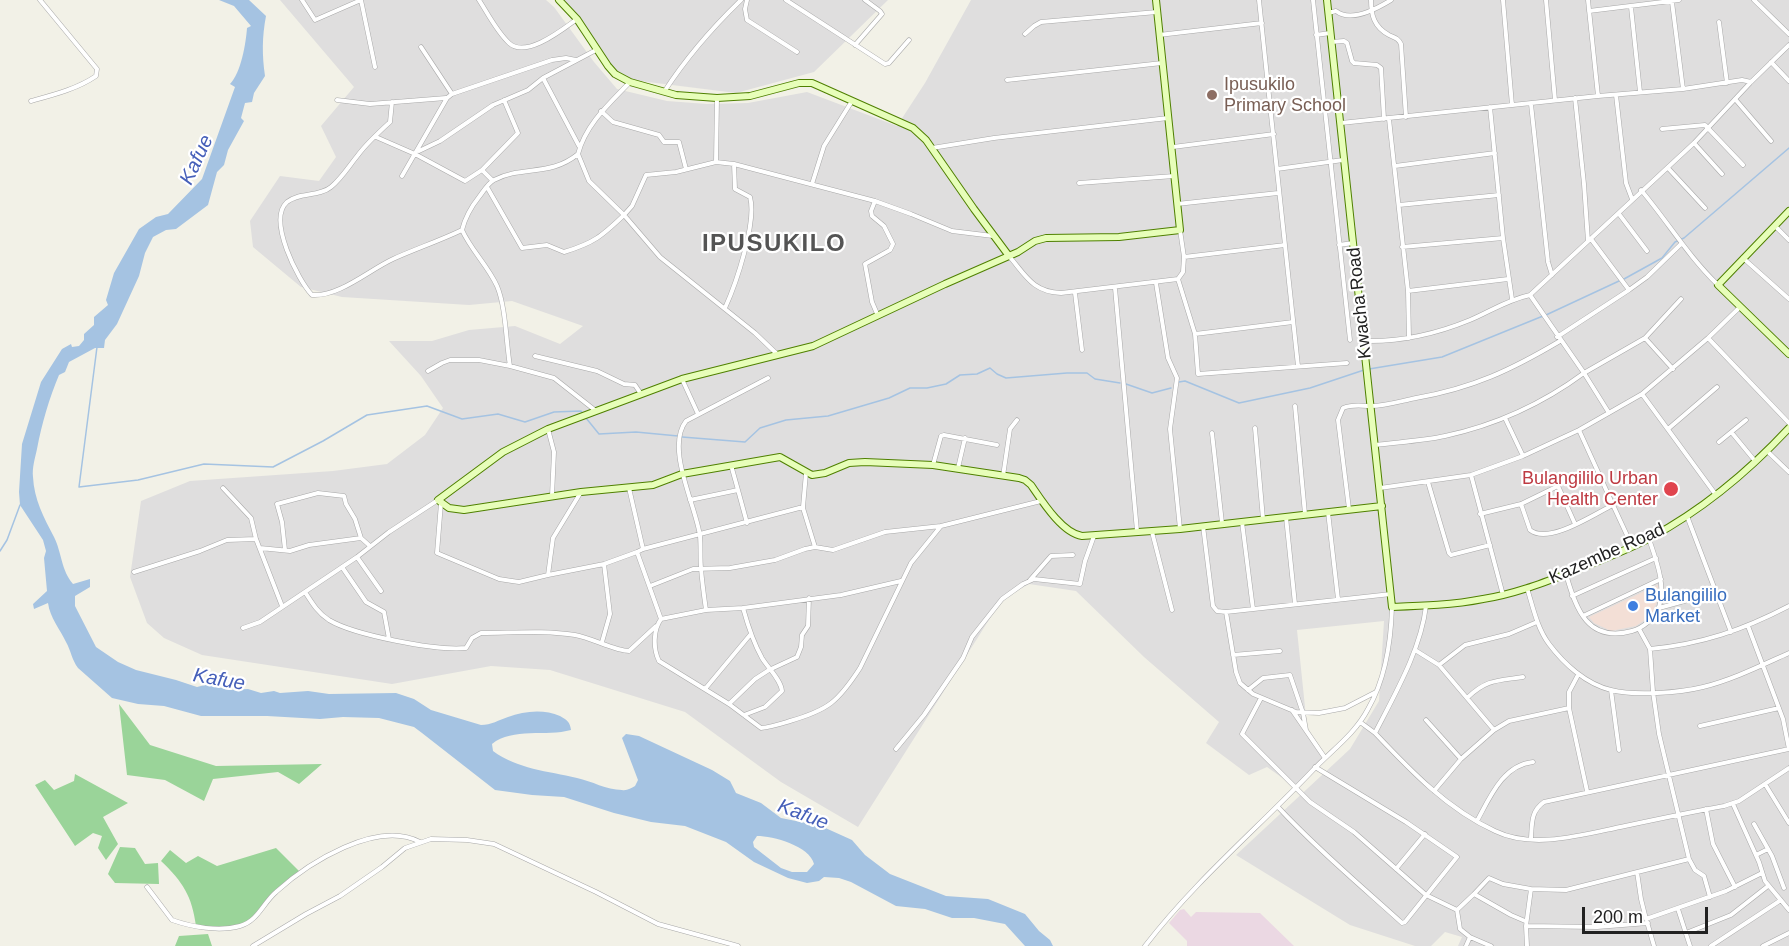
<!DOCTYPE html>
<style>
body{margin:0}
#map{position:relative;width:1789px;height:946px;overflow:hidden;background:#f2f1e7;font-family:Helvetica,sans-serif}
canvas{display:block}
.scale{position:absolute;left:1582px;top:907px;width:126px;height:27px;box-sizing:border-box;border:3px solid #212121;border-top:0;padding-left:8px;font-size:18px;line-height:21px;white-space:nowrap;color:#212121;-webkit-text-stroke:4px #fff;paint-order:stroke}
</style>
<div id="map">
<canvas width="1789" height="946"></canvas>
<div class="scale">200 m</div>
</div>
<script>
const c = document.querySelector('canvas').getContext('2d');
c.lineJoin = 'round';
function fillPath(path, color) {
  c.fillStyle = color;
  c.fill(path, 'evenodd');
}
function strokePath(path, color, width, dash) {
  c.strokeStyle = color;
  c.lineWidth = width;
  c.lineCap = dash ? 'butt' : 'round';
  c.setLineDash(dash || []);
  c.stroke(path);
}
function label(font, color, halo, rows, align = 'center') {
  c.font = font + ' Helvetica,sans-serif';
  c.lineWidth = 4.5;
  c.setLineDash([]);
  c.textBaseline = 'middle';
  c.strokeStyle = halo;
  c.fillStyle = color;
  for (const [text, x, y, turn = 0] of rows) {
    c.save();
    c.translate(x, y);
    c.rotate((+turn || 0) * Math.PI / 180);
    c.textAlign = isNaN(turn) ? turn : align;
    if (halo) c.strokeText(text, 0, 0);
    c.fillText(text, 0, 0);
    c.restore();
  }
}
const residential = new Path2D(`
 M280 0H546L554 7 594 62 617 89 667 101 707 104 748 103 807 92 897 126 925 83 971 0H1789V946H1458L1462 937 1445 932 1431 946H1415L1350 925 1236 855 1350 749 1379 701 1384 621 1297 630 1308 736 1325 761 1298 789 1267 767 1249 775 1206 743 1219 722 1144 657 1076 591 1029 584 1015 592 999 604 858 827 781 782 685 712 550 670 491 666 392 684 202 655 164 638 147 623 130 577 141 501 190 481 333 471 387 464 425 435 443 408 421 376 389 341H432L469 330 515 326 560 344 583 326 512 301 469 305 342 297 301 287 253 247 250 221 280 176 319 181 336 157 321 126 354 87Z
 M557 0H888L814 72 736 93 624 79 606 66Z`);
const commercial = new Path2D(`
 M1658 585 1657 602 1653 611 1646 619 1636 626 1611 631 1594 623 1589 617Z`);
const industrial = new Path2D(`
 M1184 909 1191 917 1196 912 1260 913 1294 946H1187V941L1169 923 1180 910Z`);
const forest = new Path2D(`
 M119 704 150 745 216 766 322 764 299 784 278 772 213 779 204 801 165 780 127 775Z
 M75 774 128 803 103 817 118 844 106 860 98 848 102 836 93 833 75 846 35 785 45 780 54 790 74 781Z
 M120 847 135 848 145 864 158 863 159 884 115 883 108 874Z
 M276 848 300 872 274 894 249 922 226 929 196 926C192 896 183 882 161 861L170 850 186 863 198 856 217 866Z
 M208 934 212 946H175L179 936Z`);
const water = new Path2D(`
 M219 0H249L266 16C262 37 262 55 265 76L254 93 252 102 245 103 241 118 244 121 228 150 224 165 217 172 208 205 176 229 166 230 153 237 145 253 139 276 117 324 105 340 104 348H95L69 362 65 372 59 375C49 399 42 423 37 449 35 458 32 468 33 477 34 499 44 518 54 537 62 553 61 570 73 584L90 579V587L75 596V606L96 647 118 662 136 670 176 680 197 687 209 684 228 690 248 689 261 693 274 691 280 693 308 691 329 694 396 693 414 699 431 710 481 725C491 725 499 720 508 717 524 711 544 709 560 716 567 720 570 722 571 730 546 737 513 727 492 744L493 751C517 769 548 771 577 778 592 781 606 790 622 790 627 791 631 788 635 786L638 780 622 738 626 734 639 736 712 770 730 781 736 793 761 803 781 818 821 826 852 840 865 855 890 874 946 896 988 899 1025 914 1039 931 1050 940 1053 946H1025L1005 924 974 918H952L925 909 896 906 851 882 839 878 824 877 819 881 807 883 788 878 754 862 726 842 685 826 651 822 614 813 564 797 532 795 495 790 422 733 414 727 379 718 343 717 320 719 267 716H201L164 706 138 704 112 698 78 668C72 660 71 651 66 642 60 629 50 618 48 603L34 609 33 604 47 591 44 558 46 551 43 540 20 505 19 492 22 444 41 382 62 349 71 344 72 347 79 346 84 340V334L94 325V317L108 305 106 300 114 273 139 229 156 217 168 214 202 179 235 87 230 84C241 73 246 43 247 28L251 26 234 6ZM757 836C773 836 810 846 814 864L807 872H792L781 868 754 847 753 842Z`);
const stream = new Path2D(`
 M1624 279 1662 258 1675 242 1684 238 1789 148
 M1546 315 1619 281
 M97 347 79 487 138 480 204 464 273 467 323 441 367 415 427 406 462 419 498 414 525 422 554 412 581 411 583 414
 M1369 369 1442 357 1543 316
 M1179 382 1185 381 1239 403 1310 388 1364 370
 M1126 384 1152 393 1171 388
 M586 418 599 434 636 432 678 436
 M682 437 745 442 760 428 786 420 828 416 889 398 910 388H927L946 384 960 375 977 374 990 368 997 374 1006 378 1067 373H1087L1095 379 1120 383
 M0 551 7 540 20 505`);
const street = new Path2D(`
 M302 0 315 20 361 0
 M361 0 375 67
 M479 0C488 14 497 32 509 43 526 59 563 29 577 19
 M747 0 745 9 747 20 797 52
 M786 0 885 64 889 63 909 40
 M1259 0C1272 122 1284 244 1298 366
 M1313 0 1350 340
 M1371 0C1371 15 1374 27 1389 35 1395 38 1398 38 1401 44L1406 117
 M1503 0 1512 105
 M1546 0 1555 100
 M1588 0 1598 96
 M1754 0 1789 34
 M1672 2 1683 89
 M1631 7 1640 92
 M1589 11 1679 0
 M1328 13 1336 11C1351 23 1378 8 1391 0
 M1719 22 1727 83
 M1025 34 1034 26 1041 22 1157 12
 M1159 35 1262 23
 M1316 35 1330 33
 M1331 42 1344 41 1347 43 1352 61 1354 63 1377 65 1381 68 1384 119
 M855 45 882 14 880 11 865 0
 M421 47 452 94
 M1771 62 1789 81
 M543 78 579 146
 M1007 80 1162 63
 M664 92C686 58 712 28 741 0
 M1616 95 1626 183 1632 199
 M1575 98 1584 184 1588 241
 M1735 99 1771 141
 M337 100 370 104 446 98
 M31 101C53 95 77 89 96 76L97 69 40 0
 M392 102 390 122C379 132 367 143 358 155 349 166 342 178 331 187 319 197 299 192 287 202 267 220 298 280 312 295 339 297 369 270 393 259 415 249 439 241 462 230
 M1531 104 1548 262 1552 275
 M1490 107 1503 238 1512 299
 M601 111 613 122 659 135 664 142H679L686 169
 M1389 119 1408 291 1409 338
 M1341 123 1598 96 1683 89 1742 80 1751 82
 M1662 129 1705 125 1743 165
 M376 137 415 154 465 181 482 170 518 133 504 100
 M1694 143 1722 174
 M1173 147 1274 134
 M932 148 994 138 1168 118
 M419 151 440 141 493 105 528 90 543 78 596 50
 M578 154 589 181 624 215 632 206 646 175 676 172 716 162 734 164 875 201 911 214 952 231 993 236
 M716 162 717 98
 M1395 166 1495 153
 M1668 168 1705 208
 M1277 169 1343 160
 M482 170 492 180
 M402 176 447 98 452 94 552 60 566 58 576 60
 M1079 183 1174 176
 M812 184 824 146 852 101
 M487 187 522 248 547 245 564 252C594 243 602 236 624 215L660 257 755 333 778 355
 M1641 190C1668 222 1688 256 1718 285
 M875 201 871 211 872 216 884 226 893 244 890 250 865 264 872 302 878 316
 M1177 204 1278 193
 M1399 205 1499 195
 M1619 214 1647 251
 M1775 226 1789 240
 M1180 230 1184 257 1285 245
 M1339 245 1353 243
 M1402 247 1503 238
 M1009 256C1026 276 1033 292 1061 293L1178 279 1183 272 1184 257
 M1743 258 1789 299
 M1178 279 1195 334
 M1156 283 1168 358 1177 378 1170 429 1180 529
 M1115 288 1137 531
 M1629 290 1647 277 1681 244
 M1408 291 1508 279
 M1075 293 1082 350
 M1530 295 1584 373 1645 338 1681 299
 M725 308C736 284 757 222 750 197L735 189 734 164
 M1293 322 1195 334 1198 374 1347 363
 M1557 337 1629 290 1591 239
 M1645 338 1673 369
 M1708 338 1789 423
 M1364 341C1401 342 1436 334 1470 320 1491 311 1507 300 1530 295L1694 143 1751 82 1789 45
 M535 356 597 371 624 384 635 385 641 394
 M510 366C506 343 506 307 497 286 488 266 471 250 462 230 465 218 471 207 479 197 483 192 488 183 494 180 523 165 550 177 578 154 586 124 609 104 630 82
 M428 371 442 363 450 360H479L510 366 554 378 596 411
 M682 379 698 414
 M1642 394 1716 495
 M1295 406 1305 514
 M1505 418 1523 456
 M1255 428 1263 519
 M548 429 554 452 552 496
 M1668 429 1717 387
 M1212 433 1222 523
 M1732 433 1755 461
 M1719 442 1746 420
 M1375 445C1398 442 1422 441 1445 436 1496 425 1542 404 1584 373L1609 413
 M1767 451 1789 472
 M731 465 738 490
 M933 465 941 436 944 435 997 445
 M958 468 965 438
 M1471 475 1503 595
 M1003 476 1010 429 1017 420
 M1428 482 1449 553 1451 555 1490 545
 M223 488 251 518 256 539 282 606
 M629 488 643 549 637 552 661 619C653 630 653 649 659 661L729 704 761 728C771 727 780 724 790 721 828 710 838 702 860 668L911 563 941 526 1041 501
 M1380 488 1471 475 1523 456 1579 430 1642 394 1708 338 1740 307
 M690 500 738 490 747 523
 M441 503 437 553 499 579 512 581 519 582 548 575 553 538 581 492
 M1521 504 1530 530C1549 545 1594 514 1613 505L1579 430
 M1613 505 1632 546
 M803 508 815 547
 M1349 509 1338 420 1343 408C1353 404 1360 406 1371 406 1385 406 1401 401 1416 398 1473 388 1511 370 1560 341
 M1328 512 1338 599
 M1480 514 1521 504 1558 486 1575 524
 M1687 516 1731 632
 M1286 517 1295 604
 M1242 522 1253 609
 M1203 526 1213 606 1217 611 1226 612 1391 594
 M1152 532 1172 610
 M260 548 290 551 309 545 361 538
 M643 549 803 507 806 473
 M285 550 282 522 277 504 318 493 344 496 346 504 355 519 361 538 370 546
 M357 557 381 591
 M342 567 366 602 384 612 389 639
 M134 572 200 551 227 540 256 539
 M1566 574C1576 610 1588 643 1632 631 1643 628 1655 618 1659 607 1666 584 1656 560 1649 539
 M548 575 604 564 637 552
 M1030 580 1051 556 1073 555
 M650 586 693 569 730 568 775 560 805 549 815 547 833 550 885 532 941 526
 M1527 588C1533 607 1537 628 1549 644 1564 664 1586 684 1611 690 1635 696 1679 693 1703 687 1732 680 1762 665 1789 653
 M305 592C312 603 318 613 329 620 354 635 436 651 466 648L472 638 481 633C512 633 545 630 575 635 592 638 615 651 629 651L656 626
 M1572 596 1656 558
 M1426 606C1421 649 1395 694 1375 733 1410 770 1447 809 1495 831 1534 850 1585 834 1625 826 1658 819 1691 812 1724 806L1739 801 1789 768
 M743 608C748 626 753 642 762 658 768 668 781 680 782 691L765 707 744 715
 M1659 608 1717 592
 M706 610C704 596 702 582 701 568 700 558 701 547 700 536 696 506 665 448 686 421L768 378
 M1226 612 1236 672 1240 683 1253 694 1296 712 1319 713 1345 708 1376 692
 M1583 616 1661 579
 M661 619 706 610 743 608 841 595 901 581
 M1748 626 1783 719 1789 749
 M243 628 260 622 357 557 389 532 438 500
 M602 642 610 614 604 564
 M1650 649C1702 644 1743 630 1789 606
 M1415 650 1439 665 1465 645 1509 634 1537 622
 M1233 655 1280 651
 M705 689 750 635
 M1248 690 1263 678 1290 675 1303 713 1306 730
 M1611 690 1619 750
 M1261 698 1242 734 1310 802 1354 832 1426 895 1457 910
 M1467 698C1487 679 1497 681 1523 677
 M729 704 755 679 769 670 797 657 801 647 802 635 808 626 809 598
 M1569 708 1587 791
 M1292 710 1325 758
 M1426 720 1461 759
 M1360 722 1375 733
 M1700 726 1779 708
 M1494 730 1509 721 1569 708V692L1578 675
 M896 749 924 715 963 658 972 637 1002 599 1023 584 1034 579 1080 584 1085 561 1094 536
 M1765 784 1789 823
 M1434 791 1461 759 1494 730 1439 665
 M1733 804 1759 862 1765 881 1789 910
 M1278 807C1316 848 1360 885 1402 923L1405 922 1457 857 1406 822 1315 767
 M1706 809 1713 844 1735 887
 M1477 821C1490 797 1503 765 1533 762
 M1754 824 1772 856 1784 888
 M1531 838C1532 823 1531 811 1544 802L1789 749
 M1756 855 1768 849
 M1689 859 1695 870 1704 876 1710 897
 M1396 869 1425 834
 M1637 872 1641 899 1646 919 1726 891 1762 873
 M147 887 172 920C192 927 219 932 240 926 258 921 263 903 276 892 308 863 377 819 420 842
 M1531 889 1526 926 1597 927 1648 923
 M1474 894 1457 910 1460 929 1470 937 1491 946
 M1678 909 1690 946
 M1525 921 1511 915 1474 894 1489 878 1503 884 1531 889 1566 890 1689 859 1659 734 1653 692 1650 649 1639 629
 M1647 922 1654 946
 M1526 926 1527 946
 M1686 933 1731 915 1768 886
 M253 946 306 914 340 896 382 867 405 848 431 839 467 840 494 844 596 892 658 924 738 946
 M1145 946C1195 881 1257 829 1313 770 1332 750 1355 734 1368 709 1386 678 1391 642 1392 607
 M1466 946 1470 937
 M1711 946 1781 900
 M1763 946 1789 933`);
const secondary = new Path2D(`
 M559 0 577 19 608 66 615 74 630 82 676 95 717 98 750 96 799 83H812L913 128 926 140 974 209 1009 256
 M1156 0 1180 230 1119 237 1046 238 1035 241 1018 252 945 284 813 346 682 379 548 429 503 452 438 500 449 508 464 510 581 492 653 485 682 474 780 457 812 475 825 473 849 463 865 462 933 465 1019 478 1025 480 1031 485C1042 501 1062 533 1082 536L1180 529 1382 506
 M1327 0 1392 607C1422 606 1453 605 1483 599 1515 594 1545 582 1574 571 1600 560 1626 551 1650 538 1702 510 1749 471 1789 428
 M1789 211 1718 285 1789 354`);
const markers = [
 [1212,95,6,"#8d6e63"],
 [1671,489,8,"#e0444e"],
 [1633,606,6,"#3f7fe0"]
];
const educationNames = [
 ["Ipusukilo",1224,85],
 ["Primary School",1224,106]
];
const streetNames = [
 ["Kwacha Road",1360,303,-96],
 ["Kazembe Road",1607,554,-24]
];
const healthNames = [
 ["Bulangililo Urban",1658,479],
 ["Health Center",1658,500]
];
const shopNames = [
 ["Bulangililo",1645,596],
 ["Market",1645,617]
];
const waterNames = [
 ["Kafue",197,160,-65],
 ["Kafue",219,680,10],
 ["Kafue",803,815,21]
];
const districtNames = [
 ["IPUSUKILO",774,244]
];
fillPath(residential, '#dfdede');
fillPath(commercial, '#f3dfd6');
fillPath(industrial, '#ebd8e3');
fillPath(forest, '#9ad499');
fillPath(water, '#a5c3e2');
strokePath(stream, '#a5c3e2', 1.5);
strokePath(street, '#a8a8a8', 5);
strokePath(secondary, '#4f8000', 8);
strokePath(street, '#fff', 4);
strokePath(secondary, '#e7feb9', 6);
for (const [x, y, r, color] of markers) {
  const dot = new Path2D();
  dot.arc(x, y, r, 0, 2 * Math.PI);
  c.fillStyle = color;
  c.fill(dot);
  strokePath(dot, '#fff', 2);
}
label('18px', '#785e54', '#fff', educationNames, 'left');
label('18px', '#212121', '#fff', streetNames);
label('18px', '#be3a42', '#fff', healthNames, 'right');
label('18px', '#366cbe', '#fff', shopNames, 'left');
label('italic 20px', '#455fb9', '#fff', waterNames);
c.letterSpacing = '1.5px';
label('bold 24px', '#545454', '#fff', districtNames);
c.letterSpacing = '0px';
</script>
